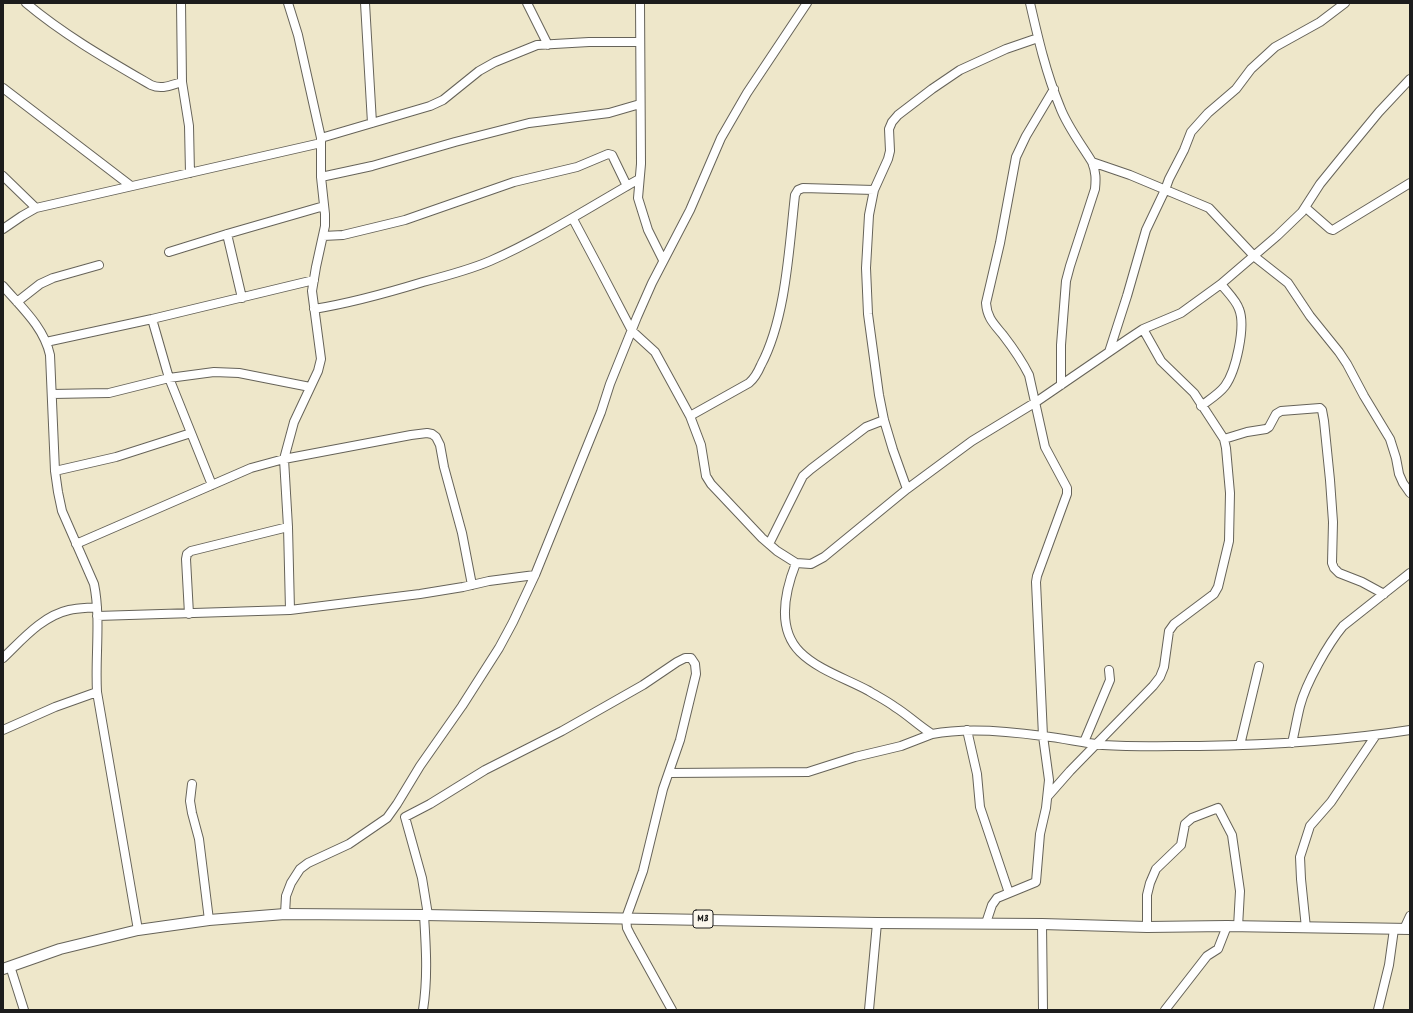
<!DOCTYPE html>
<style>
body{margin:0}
#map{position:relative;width:1413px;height:1013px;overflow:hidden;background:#eee7ca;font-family:Dekko,sans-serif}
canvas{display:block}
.frame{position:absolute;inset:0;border:4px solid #1c1c1c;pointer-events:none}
</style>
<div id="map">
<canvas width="1413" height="1013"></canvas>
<div class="frame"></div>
</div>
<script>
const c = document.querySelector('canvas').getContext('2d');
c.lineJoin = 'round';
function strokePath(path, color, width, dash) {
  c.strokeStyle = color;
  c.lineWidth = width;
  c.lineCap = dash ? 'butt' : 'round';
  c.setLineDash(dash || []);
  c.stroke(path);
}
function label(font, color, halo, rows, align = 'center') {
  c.font = font + ' Dekko,sans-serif';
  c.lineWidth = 3;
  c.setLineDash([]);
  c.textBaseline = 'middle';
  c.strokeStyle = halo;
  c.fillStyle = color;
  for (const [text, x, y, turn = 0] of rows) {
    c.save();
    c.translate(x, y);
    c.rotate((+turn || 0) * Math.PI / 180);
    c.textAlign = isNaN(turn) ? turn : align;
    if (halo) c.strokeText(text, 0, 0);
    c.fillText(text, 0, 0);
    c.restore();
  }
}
const minor = new Path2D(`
 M26 3C64 35 108 60 151 85 162 90 171 85 182 82
 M181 3 182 82 189 126 190 173
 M288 3 298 35 321 138V177L325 214V226L316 267 312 291 321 359 318 371 294 422 284 459 288 527 290 610
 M365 3 372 123
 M527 3 548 45
 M640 3 641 164 638 198 648 230 663 260
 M1030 3C1038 38 1046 73 1060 107 1067 126 1081 144 1092 162 1096 172 1096 179 1095 189L1070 266 1066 281 1061 345V385
 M3 88 131 186
 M321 138 430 106 443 100 479 71 495 62 537 45 589 42H640
 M1092 162 1130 175 1209 208 1255 257 1288 283 1310 316 1339 352 1347 364 1364 396 1390 439 1396 458 1399 474 1403 483 1410 493
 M3 176 36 208
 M321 177 372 166 455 142 529 123 609 113 640 104
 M1306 208 1330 229 1333 230 1410 183
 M573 219 598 266 632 331 655 352 690 416 701 445 706 476 711 484 762 538 777 551 796 563 811 564 824 557 907 489 972 441 1036 402 1128 339 1143 329 1181 313 1221 284 1277 236 1302 212 1320 184 1346 152 1379 112 1410 79
 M3 229 22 216 36 208 321 143
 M227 234 242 298
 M323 236 343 235 405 220 514 182 577 167 608 154 612 155 627 186
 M169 252 227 234 324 206
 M3 286C21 307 44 327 50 355L55 471 58 492 62 511 94 584C101 618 95 657 97 692L138 930
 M17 302 40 284 53 278 99 265
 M314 309C351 303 387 293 423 282 446 276 469 270 490 261 542 238 590 207 639 179
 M152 319 169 378 212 485
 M46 342 152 319 314 280
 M1109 352 1127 296 1146 230 1165 190 1169 179 1184 150 1191 132 1208 113 1236 89 1251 69 1275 47 1320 22 1345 3
 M52 394 109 393 169 378 214 372 239 373 310 387
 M1201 406C1209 400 1219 394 1225 386 1236 371 1246 326 1239 309 1236 300 1227 292 1221 284
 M690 416 749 383C755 378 758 372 761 365 786 318 789 248 795 195L798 190 803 188 874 190
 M1224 439 1247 432 1266 429 1269 427 1276 414 1281 411 1320 408 1322 410 1324 421 1330 480 1333 522 1332 563 1334 568 1339 573 1362 582 1384 594
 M55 471 116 457 191 433
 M907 489 893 450 884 420 879 395 868 314 866 268 869 215 874 190 888 159 890 151 889 129 892 122 898 115 932 89 960 70 1006 49 1038 38
 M76 544 251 468 284 459 411 435 427 433 432 434 436 437 440 445 444 467 462 533 472 585
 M769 544 803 476 811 469 866 427 884 420
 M796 563C785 591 776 628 800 652 818 670 847 679 869 691 877 696 887 701 895 707 908 715 919 726 932 734 967 727 1008 731 1043 736 1063 738 1083 743 1103 745 1135 747 1168 746 1199 746 1270 745 1340 741 1410 730
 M189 614 186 559 187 554 191 551 288 527
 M97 616 290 610 420 594 463 587 489 581 535 575
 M3 658C22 640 42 616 69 610 78 608 88 608 97 607
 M3 730 55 707 97 692
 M967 730 977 774 980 807 1009 893
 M1084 742 1110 680 1109 670
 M1292 743C1295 730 1297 718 1300 706 1306 683 1328 644 1343 626L1410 573
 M1240 745 1259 666
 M669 773 808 772 855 757 901 746 932 734
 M192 784 190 801 192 813 199 839 209 920
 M1048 796 1070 771 1153 686 1160 677 1164 667 1169 631 1174 624 1214 594 1218 587 1229 541 1230 493 1226 448 1224 439 1194 393 1161 361 1143 329
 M285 914 286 896 291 883 300 869 308 863 349 844 387 818 397 804 420 766 462 706 499 648 513 622 535 575 601 412 610 384 637 317 652 283 690 210 721 138 747 93 807 3
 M428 915 422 878 405 817 430 804 485 770 562 731 643 685 677 662 685 658H691L695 664 696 674 680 740 663 789 643 871 626 918 627 928 631 936 672 1010
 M986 923 992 905 997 898 1036 882 1040 834 1046 808 1049 780 1043 736 1036 582 1037 576 1067 494V488L1045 447 1029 375C1022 361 1013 348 1003 335 994 324 987 318 986 303L1000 243 1016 157 1026 136 1054 89
 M1042 924 1043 1010
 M1147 927V895L1150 883 1156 869 1181 845 1185 824 1192 818 1218 808 1232 835 1240 891 1238 927
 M1306 928 1301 879 1300 857 1310 826 1331 802 1376 735
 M1404 929 1410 916
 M10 966 24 1010
 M423 1010C428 978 426 947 424 915
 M869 1010 877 923
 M1165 1010 1207 956 1218 949 1227 926
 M1378 1010 1389 965 1394 929`);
const major = new Path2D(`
 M3 969 60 949 138 930 209 920 285 914 424 915 877 923 1042 924 1147 927 1227 926 1410 929`);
const shields = [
 [703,919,20]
];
const shieldNames = [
 ["M3",703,919]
];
strokePath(minor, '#666359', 10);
strokePath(major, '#666359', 12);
strokePath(minor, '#fff', 8);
strokePath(major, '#fff', 10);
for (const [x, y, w] of shields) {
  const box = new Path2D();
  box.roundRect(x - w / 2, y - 9, w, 18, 3);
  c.fillStyle = '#fbf7ec';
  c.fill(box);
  strokePath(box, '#1c1c1c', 1);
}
label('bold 11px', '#1c1c1c', null, shieldNames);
</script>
